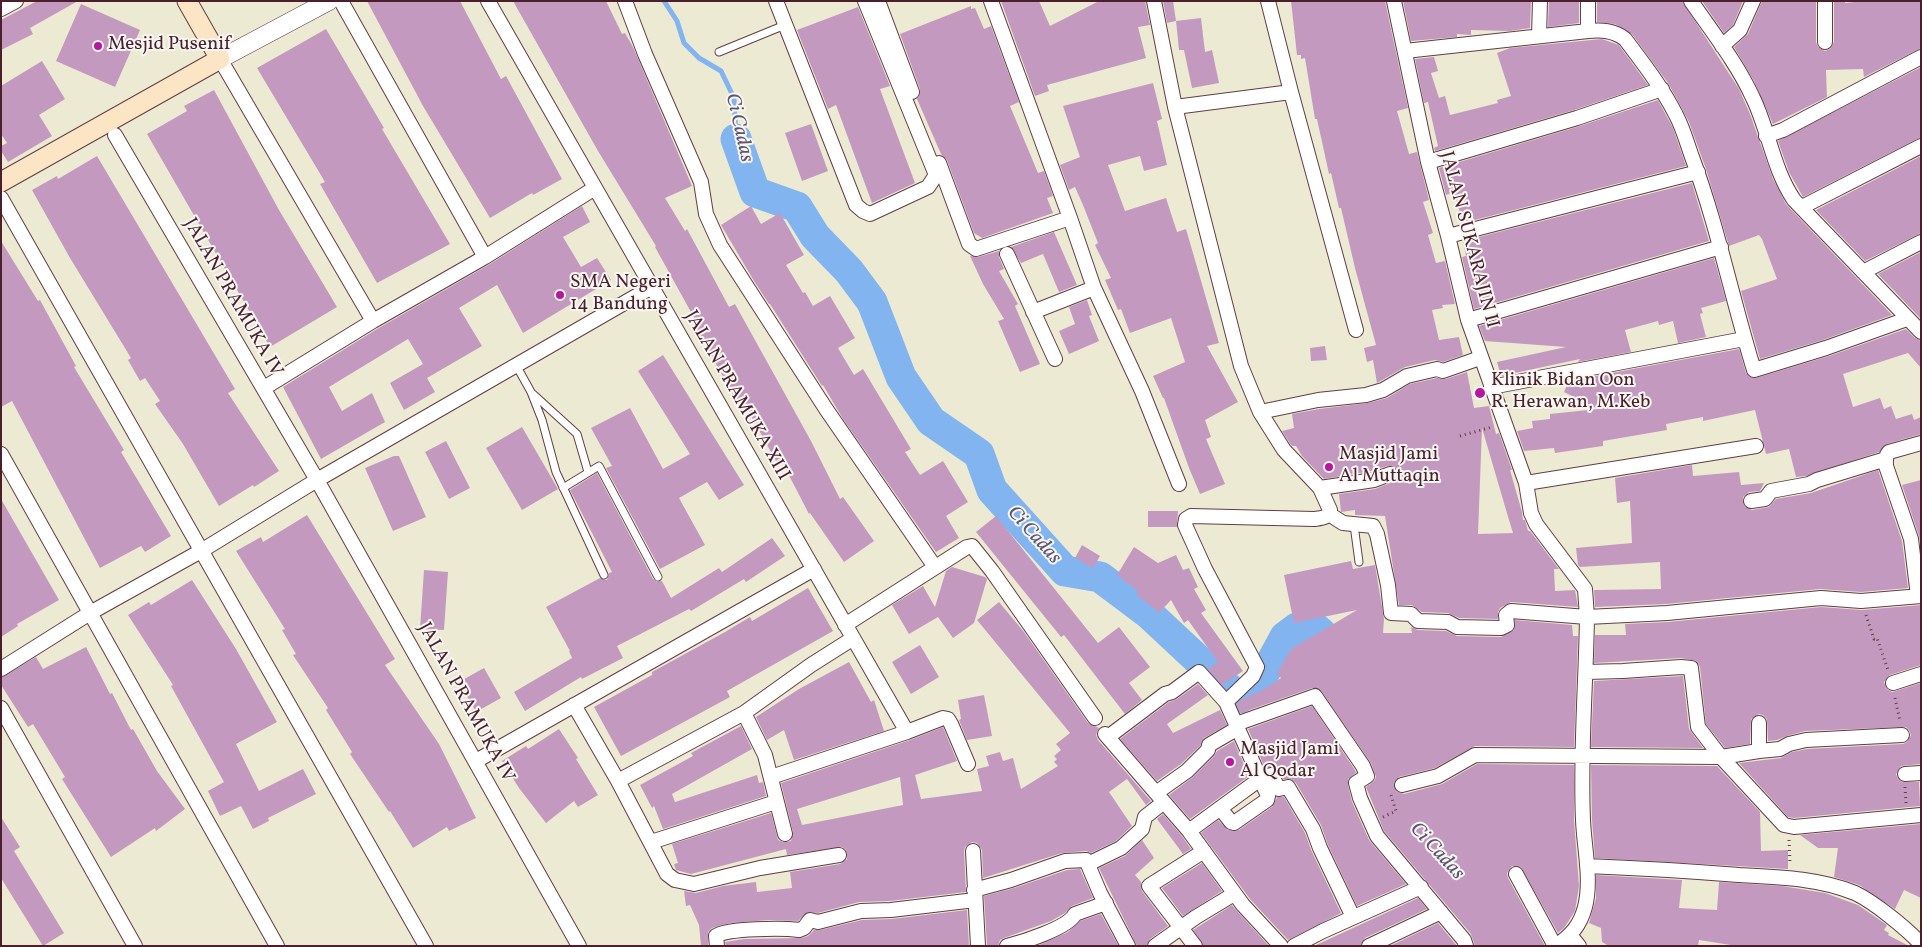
<!DOCTYPE html>
<style>
body{margin:0}
#map{position:relative;width:1922px;height:947px;overflow:hidden;background:#edead4;font-family:Vollkorn,serif}
canvas{display:block}
.frame{position:absolute;inset:0;border:2px solid #4a1f2b;pointer-events:none}
</style>
<div id="map">
<canvas width="1922" height="947"></canvas>
<div class="frame"></div>
</div>
<script>
const c = document.querySelector('canvas').getContext('2d');
c.lineJoin = 'round';
function strokePath(path, color, width, dash) {
  c.strokeStyle = color;
  c.lineWidth = width;
  c.lineCap = dash ? 'butt' : 'round';
  c.setLineDash(dash || []);
  c.stroke(path);
}
function fillPath(path, color) {
  c.fillStyle = color;
  c.fill(path, 'evenodd');
}
function label(font, color, halo, rows, align = 'center') {
  c.font = font + ' Vollkorn,serif';
  c.lineWidth = 4;
  c.setLineDash([]);
  c.textBaseline = 'middle';
  c.strokeStyle = halo;
  c.fillStyle = color;
  for (const [text, x, y, turn = 0] of rows) {
    c.save();
    c.translate(x, y);
    c.rotate((+turn || 0) * Math.PI / 180);
    c.textAlign = isNaN(turn) ? turn : align;
    if (halo) c.strokeText(text, 0, 0);
    c.fillText(text, 0, 0);
    c.restore();
  }
}
const stream = new Path2D(`
 M664 1 677 21 684 43 699 58 721 71 734 98 736 139`);
const river = new Path2D(`
 M736 139 755 192 797 207 815 236 849 271 872 302 901 377 931 421 979 454 992 490 1065 571 1100 577 1148 613 1239 698 1254 688 1272 661 1285 637 1297 628 1307 626 1315 628 1321 633 1343 667`);
const building = new Path2D(`
 M37 1H78L30 28 33 34 1 50V20Z
 M367 1H460L501 79 506 76 562 179 533 195 532 193 490 218 423 106Z
 M513 1H606L622 34 625 33 633 47 692 186 665 198 685 231 687 229 729 307 735 304 811 441 840 499 843 497 874 541 844 562 810 513 809 514 780 458 776 461 744 403 739 405 703 341 700 343 691 326 697 323 655 247 656 246 598 151Z
 M1001 1H1039L1050 26 1099 1H1145L1150 25 1138 27 1146 58 1047 85 1049 91 1035 96Z
 M1163 1H1173L1176 21 1167 23Z
 M1291 1H1385L1408 108 1397 111 1409 154 1417 152 1429 200 1423 202 1433 233 1428 235 1436 263 1445 261 1455 304 1442 305 1443 308 1432 310 1439 340 1459 337 1463 355 1443 362 1435 360 1405 367 1377 383 1373 360 1367 362 1364 348 1376 345 1355 268 1341 208H1339L1331 173 1329 174 1317 119H1315L1305 58 1301 59V55H1297Z
 M1403 1H1531L1530 28 1510 31 1471 30V35L1457 34V37L1411 41Z
 M1549 1H1579V23L1548 27Z
 M1597 1H1682L1739 89 1750 114 1773 179 1786 204 1892 315 1823 340 1760 359 1741 291 1777 279 1762 239 1759 235 1729 246 1706 169 1689 122 1678 101 1668 83 1632 34 1615 24 1597 22Z
 M1702 1H1743L1733 25 1724 33Z
 M1762 1H1816V42L1818 47 1825 51 1830 49 1834 42V1H1845V3L1864 1H1921V48L1864 77 1863 69 1826 70 1827 97 1773 124 1754 81 1734 47 1748 34Z
 M81 4 140 30 115 87 56 61Z
 M971 6V9L975 8 984 29 991 26 1019 102 1010 106 1038 173 1044 171 1053 196 1047 198 1053 213 982 238 974 233 947 160 941 154 917 99 920 94V89L900 34Z
 M858 7 890 86 880 89 915 183 872 203 836 105 828 109 797 30Z
 M1201 18 1205 52 1212 50 1219 83 1192 88 1184 50H1179L1176 21Z
 M326 29 384 128 382 129 450 244 377 283 320 184 325 182 257 68Z
 M1602 39 1619 45 1648 85 1574 110 1435 151 1434 148 1438 146 1428 102 1424 103 1415 59 1434 57 1438 71 1431 73 1439 98 1445 96 1450 115 1498 103 1497 100 1511 96 1497 53 1510 48Z
 M42 61 65 99 39 115 52 136 8 162 1 151V146L7 143 1 134V86Z
 M1921 67V137L1803 197 1789 172 1778 141Z
 M1153 83 1162 119 1157 121 1167 165 1144 171 1140 156 1108 165 1125 211 1166 198 1177 232 1186 229 1219 343 1207 346 1238 402 1205 420 1211 437 1206 439 1225 484 1200 494 1189 468 1164 398H1163L1153 376 1185 362 1171 318 1130 333 1121 309 1118 310 1105 280 1111 278 1095 245 1098 243 1083 205 1075 187 1069 190 1060 165 1080 157 1063 106Z
 M214 90 279 210 337 307 270 347 147 134 187 111 184 106Z
 M1658 100 1673 128 1686 166 1463 223 1454 192 1446 195 1439 168 1580 126Z
 M811 124 828 171 802 181 785 133Z
 M97 156 235 389 228 393 279 471 254 487 253 485 219 506 183 444 155 404 160 401 145 378 140 381 128 360 131 358 70 258 32 190 57 176 58 179Z
 M1921 156V233L1865 261 1816 210Z
 M1692 183 1709 241 1474 309 1462 257 1466 256 1463 241Z
 M582 206 590 222 563 237 581 267 597 258 611 280 523 333 497 285 459 308 482 346 427 378 435 392 404 410 390 383 423 364 408 339 329 387 342 411 372 393 385 422 321 459 283 387 377 329 490 264Z
 M751 206 761 224 780 213 804 255 786 265 803 293 805 292 813 306 830 296 855 338 838 348 854 375 863 369 911 449 905 452 920 475 943 461 968 502 946 516 959 538 936 552 843 419 823 385 822 386 770 304H769L754 281 721 225Z
 M1054 232 1077 285 1059 292 1043 254 1021 263 1011 247Z
 M1 241 38 301 40 300 76 366 74 367 124 450 121 452 171 536 145 552 141 546 100 568 12 401 1 407Z
 M999 251V257L1004 269 999 271 1018 304 1015 306 1040 364 1020 372 998 321 1004 319 983 284 970 256 978 257Z
 M1921 252V319L1878 274Z
 M1714 258 1726 301 1701 308 1703 313 1700 314 1706 337 1678 343 1673 321 1659 325 1658 321 1625 330 1631 352 1578 362 1580 359 1501 376 1497 362 1566 347 1485 341 1479 326Z
 M1087 300 1092 315 1089 316 1099 341 1069 354 1059 331 1075 324 1069 307Z
 M1906 329 1915 338 1921 341V368L1908 353 1843 374 1853 407 1880 398 1884 409 1891 406 1896 419 1912 414 1914 420 1921 417V434L1887 444 1879 452 1806 476 1796 477 1789 449 1766 454 1755 410 1717 418 1703 421V417L1666 424 1667 430 1603 441V446L1555 453 1554 448 1524 451 1517 431 1533 428 1532 421 1550 419V414L1598 409 1564 392 1569 381 1739 349 1746 373 1752 378H1756L1829 356Z
 M1325 346 1327 360 1311 361 1310 348Z
 M663 355 744 485 719 500 707 482 679 498 705 545 660 569 606 468 612 466 591 428 630 408 663 469 690 454 638 371Z
 M1467 372 1474 408 1489 406 1496 434 1499 433 1512 470H1510L1522 512 1523 520H1525L1528 531H1530L1559 569H1554L1555 591 1575 590 1578 607 1511 602 1500 608 1498 612V619L1459 618 1448 613 1422 612 1412 605H1399L1385 516 1355 515V510L1341 512 1339 494 1375 489 1393 482 1398 476V470L1392 466H1387L1372 471 1324 479 1302 456 1296 446H1293L1291 445 1282 431 1294 428 1292 414 1319 409 1368 403 1387 398 1410 384 1437 378 1446 379ZM1482 428 1509 520 1513 533 1478 534Z
 M522 427 558 489 522 510 486 448Z
 M446 441 470 488 449 499 425 452Z
 M394 456H399L426 517 393 531 365 468Z
 M1692 465 1693 476 1739 472 1741 485 1764 483 1760 491 1749 492 1743 497 1744 506 1752 510 1769 507 1776 499 1811 493 1878 470 1902 541 1908 588 1861 592 1820 589 1666 604 1595 607 1594 590 1661 589 1660 562 1580 567 1578 565 1576 548 1632 543 1630 501 1617 503 1615 478Z
 M597 473 653 579 657 582 662 581 671 598 719 568 722 572 772 538 785 556 746 582 744 579 691 611 689 609 617 646 623 658 582 679 581 677 525 711 514 692 572 658 569 651H570L546 607 600 578 607 580 609 573 612 572 570 490Z
 M1921 480V547L1919 536 1902 485Z
 M1 499 59 600 17 624 18 626 1 637Z
 M1148 511H1178L1177 527H1148Z
 M307 515 395 659 385 665 439 744 476 818 449 831 447 827 413 848 390 811 389 812 350 754 352 752 326 710 328 708 293 655 296 654 282 630 285 629 236 551 261 537 263 542Z
 M996 516 1098 643 1119 627 1150 667 1129 683 1142 700 1125 714 1064 635 1061 637 976 532Z
 M1082 545 1100 556 1093 568 1075 558Z
 M1134 547 1158 563 1176 555 1183 570 1189 568 1198 587 1194 589 1206 610 1201 613 1243 671 1222 685 1208 669 1218 662 1188 620 1184 623 1171 600 1159 613 1136 594 1138 591 1117 575Z
 M1351 561 1353 569 1375 565 1384 619 1383 633H1412L1411 627 1418 630 1446 631 1457 636 1501 637 1514 630 1515 620 1572 625 1573 636H1578L1574 747 1475 746 1435 768 1399 777 1394 783 1396 791 1404 794 1442 784 1477 764 1574 765V820L1579 886 1575 911 1564 928 1558 933 1521 867 1512 866 1507 873 1508 878 1545 946H1475L1471 934 1384 831 1366 787 1374 781 1376 777 1371 763 1320 689 1312 688 1241 713 1236 704 1240 701 1264 689 1281 678 1277 673 1291 649 1357 610 1294 623 1284 575Z
 M952 567 985 577 987 579 974 623 953 638 938 617 909 634 892 605 923 586 935 607 946 571Z
 M424 570 448 572 444 630 420 629Z
 M192 580 236 649 277 722 236 744 259 791 303 769 316 794 268 818 269 821 253 829 241 806 220 816 208 791 224 782 171 686 173 685 128 615 149 602 151 605Z
 M808 588 833 631 727 691 730 697 621 756 594 707 652 675V672L725 632 750 617 752 621Z
 M999 602 1024 632 1088 723 1099 728 1096 735 1098 740 1151 801 1146 805 1127 779 1109 792 1132 826 1116 841 1091 853 1086 851 1062 853 983 878 982 850 977 843 972 842 965 847 964 851 966 892 890 901 859 902 818 913 808 912 798 921 769 920 730 923 712 928 708 932V946H701L699 925 690 905 686 906 684 891 696 893 723 886 756 882 757 892 792 888 790 872 840 864 847 859 846 850 842 847 787 855 786 849 691 874 676 870 674 864 678 863 672 844 771 813 778 840 783 842 791 841 793 832 781 783 910 740 943 727 957 761 915 775 921 799 982 791 977 769 989 766 986 756 1000 752 1003 761 1013 758 1021 789 1058 766 1054 762 1057 759 1054 756 1061 750 1056 744 1070 733 977 620ZM900 777 903 805 802 825 797 809Z
 M1921 605V665L1890 675 1884 682 1887 689 1892 692 1921 683V764L1901 766 1896 774 1898 779 1902 782H1919L1920 806 1794 818 1788 817 1739 763 1781 758 1792 752 1807 749 1903 744 1907 742 1911 735 1909 730 1906 727 1805 731 1787 736 1777 740 1768 741 1767 719 1763 715 1759 714 1751 719 1750 744 1725 748 1706 724 1700 667 1696 661 1681 658 1594 663 1595 635H1626L1625 624 1668 622 1821 607 1862 610Z
 M920 645 939 677 911 694 892 662Z
 M86 647 110 694 112 693 131 730 133 729 157 771 185 809 156 831 155 828 111 857 62 779 65 777 33 724 28 727 1 685V678L36 657 43 669Z
 M849 662 871 702 874 700 884 731 794 760 784 730 767 740 756 717 799 689Z
 M484 668 501 698 476 712 459 682Z
 M1683 676 1689 729 1703 748 1591 747 1594 681Z
 M1198 684 1208 695 1167 724 1173 733 1220 710 1227 725 1204 738 1200 746 1181 764 1157 781 1120 739 1169 702 1177 699Z
 M984 695 992 736 967 740 959 720 961 719 958 700Z
 M1312 706 1355 770 1356 773 1348 779V785L1352 802 1369 840 1406 884 1357 906 1328 845 1321 825 1296 783 1291 779H1283L1275 768H1265L1248 729Z
 M741 726 752 749 672 794 675 802 757 775 759 783 763 782 766 796 663 829 654 806 652 808 640 785 693 756 691 753Z
 M559 729 578 758 576 759 598 795 578 807 574 801 546 823 519 788 502 761 526 746 528 749Z
 M1234 741 1249 776 1190 819 1169 795 1193 777 1214 756 1217 751Z
 M1591 765 1717 766 1760 812 1761 851 1788 850V869L1595 858 1592 820Z
 M1277 797H1284L1305 833 1312 852 1341 913 1288 940 1250 899 1201 833 1218 820 1228 830H1239L1272 807Z
 M1163 814 1182 836 1191 849 1183 854 1157 819Z
 M1 817 20 847 14 851 64 933 43 946 1 878Z
 M1921 824V898L1904 890 1895 909 1859 885 1834 877 1838 848H1818L1800 835Z
 M1142 840 1154 858 1135 875 1141 882 1142 891 1168 926 1150 939 1146 946H1137L1099 868 1125 856Z
 M1202 863 1222 891 1183 916 1162 888Z
 M1080 869 1093 898 1072 906 1065 913 1051 921 1004 938 1000 940 998 946H987L984 896 1014 888 1067 870Z
 M1596 875 1682 880 1679 908 1717 910 1719 882 1782 886 1825 893 1858 905 1887 925 1884 930 1889 933 1888 935 1909 946H1737L1699 940 1698 946H1609L1602 942 1601 928 1589 923 1596 898Z
 M1418 898 1427 909 1365 938 1360 946H1314Z
 M1232 905 1237 911 1269 946H1204L1193 930Z
 M967 910 969 946H726L725 942 744 939 802 938 808 936 814 930H820L862 920 892 919Z
 M1101 914 1118 945 1037 946 1068 932 1080 921Z
 M1438 923 1457 946H1390Z`);
const path = new Path2D(`
 M1460 436 1492 427
 M1866 615 1874 639 1877 638 1888 670
 M1895 698 1900 721
 M1905 787 1906 803
 M1383 817 1396 811 1391 795
 M1789 840 1790 864`);
const service = new Path2D(`
 M719 52 785 25
 M516 365 531 392 542 420 556 472 604 575
 M533 394 577 434 588 472
 M563 488 599 466 658 577
 M1354 525 1359 562`);
const minor = new Path2D(`
 M488 1 907 732
 M625 1 645 54 701 182 706 214 720 245 826 409 935 567
 M776 1 856 205 863 211 870 214 928 187 936 175 865 1
 M878 1 912 92
 M991 1 1070 218 1094 288 1142 391 1179 484
 M1154 1 1175 107 1241 366 1260 412 1284 450 1320 488 1330 510C1329 518 1321 518 1314 519L1191 516 1186 519 1185 525 1205 569 1257 667 1253 676 1226 702 1268 796 1267 800 1234 823 1231 822 1220 808
 M1268 1 1291 92 1356 330
 M1394 1 1428 162 1448 236 1468 320 1526 483 1531 513 1536 524 1585 589 1587 617C1586 684 1580 752 1583 820 1584 847 1592 880 1585 907 1580 926 1571 935 1556 946
 M1691 1C1713 33 1737 63 1753 98 1769 131 1773 169 1794 200L1921 332
 M1 9 16 1
 M1588 31V1
 M1539 36 1540 1
 M1825 42V1
 M1722 46 1740 30 1753 1
 M1405 51 1588 31C1602 30 1613 30 1625 39 1643 63 1662 87 1676 115 1683 128 1687 143 1692 157 1718 227 1732 299 1754 370L1826 348 1907 319
 M220 59 373 321 485 257 341 1
 M1175 107 1291 92
 M115 135 317 480 579 946
 M1766 136 1783 130 1921 57
 M1428 162 1577 118 1662 89
 M939 163 969 244 976 249 1070 218
 M1 198 426 946
 M1802 207 1921 146
 M1448 236 1698 172
 M1007 254 1055 359
 M485 257 595 188
 M1863 272 1921 242
 M1033 312 1094 288
 M1468 320 1721 247
 M1491 387 1744 339
 M264 388 373 321
 M1260 412 1318 400 1366 395 1383 390 1407 376 1437 369 1443 371 1480 358
 M1 454 277 946
 M1526 483 1756 446
 M1320 488 1374 480 1390 474
 M1751 501 1765 499 1771 491 1809 484 1817 480 1886 459
 M1329 514 1343 523 1373 526 1377 534 1388 585 1391 613 1411 614 1418 621 1448 622 1457 627 1501 628 1507 625 1506 615 1511 611 1587 617 1667 613 1821 598 1861 601 1921 596
 M1918 596 1911 539 1886 466C1886 461 1885 456 1889 452L1921 443
 M845 625 967 547 972 546 992 571 1095 718
 M1 669 90 613 201 551 317 480 652 287
 M1586 672 1623 671 1681 667 1691 668 1698 727 1721 757 1784 825 1794 827 1921 815
 M1893 683 1921 674
 M574 705 618 781 667 874 675 880 694 884 760 868 839 855
 M1 708 135 946
 M744 713 765 755 785 834
 M1236 724 1315 696 1363 766 1367 776 1356 783 1360 798 1377 836 1464 940 1466 946
 M1105 734 1189 831 1243 905 1281 946
 M1108 737 1165 694 1172 692 1199 672 1226 702
 M1759 751 1780 749 1789 744 1806 740 1902 735
 M476 761 814 569
 M1905 774 1921 773
 M771 777 907 732 943 718 948 719 951 724 968 764
 M618 781 744 713 811 665 852 639
 M1402 785 1438 776 1475 755 1721 757 1759 751V723
 M1156 793 1187 771 1208 750 1209 745 1238 728
 M1189 831 1260 779 1271 775 1279 789 1288 787 1313 829 1320 848 1353 917
 M651 842 776 802
 M973 851 978 946
 M1088 864 1121 848 1142 829 1145 817 1164 802
 M1587 866C1638 868 1688 871 1739 875 1777 877 1819 878 1855 893 1874 902 1906 928 1921 944
 M1516 874 1555 946
 M974 890 1011 880 1065 861 1086 860 1100 893 1128 946
 M1571 936 1579 946
 M717 946 716 936C727 928 784 928 799 930L804 928 810 920 818 922 861 911 891 910 975 900
 M1007 946C1023 942 1068 928 1075 914L1106 903
 M1155 946 1196 917 1234 894
 M1195 946 1149 886 1204 851
 M1294 946 1323 931 1421 887
 M1369 946 1441 912`);
const tertiary = new Path2D(`
 M220 59 329 1`);
const secondary = new Path2D(`
 M1 182 220 59 187 1`);
const markers = [
 [98,46,5,"#b5179e"],
 [560,295,5,"#b5179e"],
 [1480,393,6,"#b5179e"],
 [1329,467,5,"#b5179e"],
 [1230,762,5,"#b5179e"]
];
const poiNames = [
 ["Mesjid Pusenif",108,46],
 ["SMA Negeri",570,284],
 ["14 Bandung",570,306],
 ["Klinik Bidan Oon",1491,382],
 ["R. Herawan, M.Keb",1491,404],
 ["Masjid Jami",1339,456],
 ["Al Muttaqin",1339,478],
 ["Masjid Jami",1240,751],
 ["Al Qodar",1240,773]
];
const streetNames = [
 ["JALAN SUKARAJIN II",1468,240,75],
 ["JALAN PRAMUKA IV",232,298,60],
 ["JALAN PRAMUKA XIII",736,396,60],
 ["JALAN PRAMUKA IV",465,703,61]
];
const waterNames = [
 ["Ci Cadas",738,128,77],
 ["Ci Cadas",1033,536,48],
 ["Ci Cadas",1436,852,47]
];
strokePath(stream, '#82b5ef', 5);
strokePath(river, '#82b5ef', 31);
fillPath(building, '#c499bf');
strokePath(service, '#623d44', 9);
strokePath(minor, '#623d44', 16);
strokePath(tertiary, '#623d44', 19);
strokePath(secondary, '#623d44', 21);
strokePath(path, '#623d44', 3, [1, 4]);
strokePath(service, '#fff', 7);
strokePath(minor, '#fff', 14);
strokePath(tertiary, '#fff', 18);
strokePath(secondary, '#fce5c4', 19);
for (const [x, y, r, color] of markers) {
  const dot = new Path2D();
  dot.arc(x, y, r, 0, 2 * Math.PI);
  c.fillStyle = color;
  c.fill(dot);
  strokePath(dot, '#f6f6f2', 2);
}
label('19px', '#4a1f2b', '#f6f6f2', poiNames, 'left');
label('19px', '#4a1f2b', '#f6f6f2', streetNames);
label('italic 20px', '#5e5470', '#f6f6f2', waterNames);
</script>
